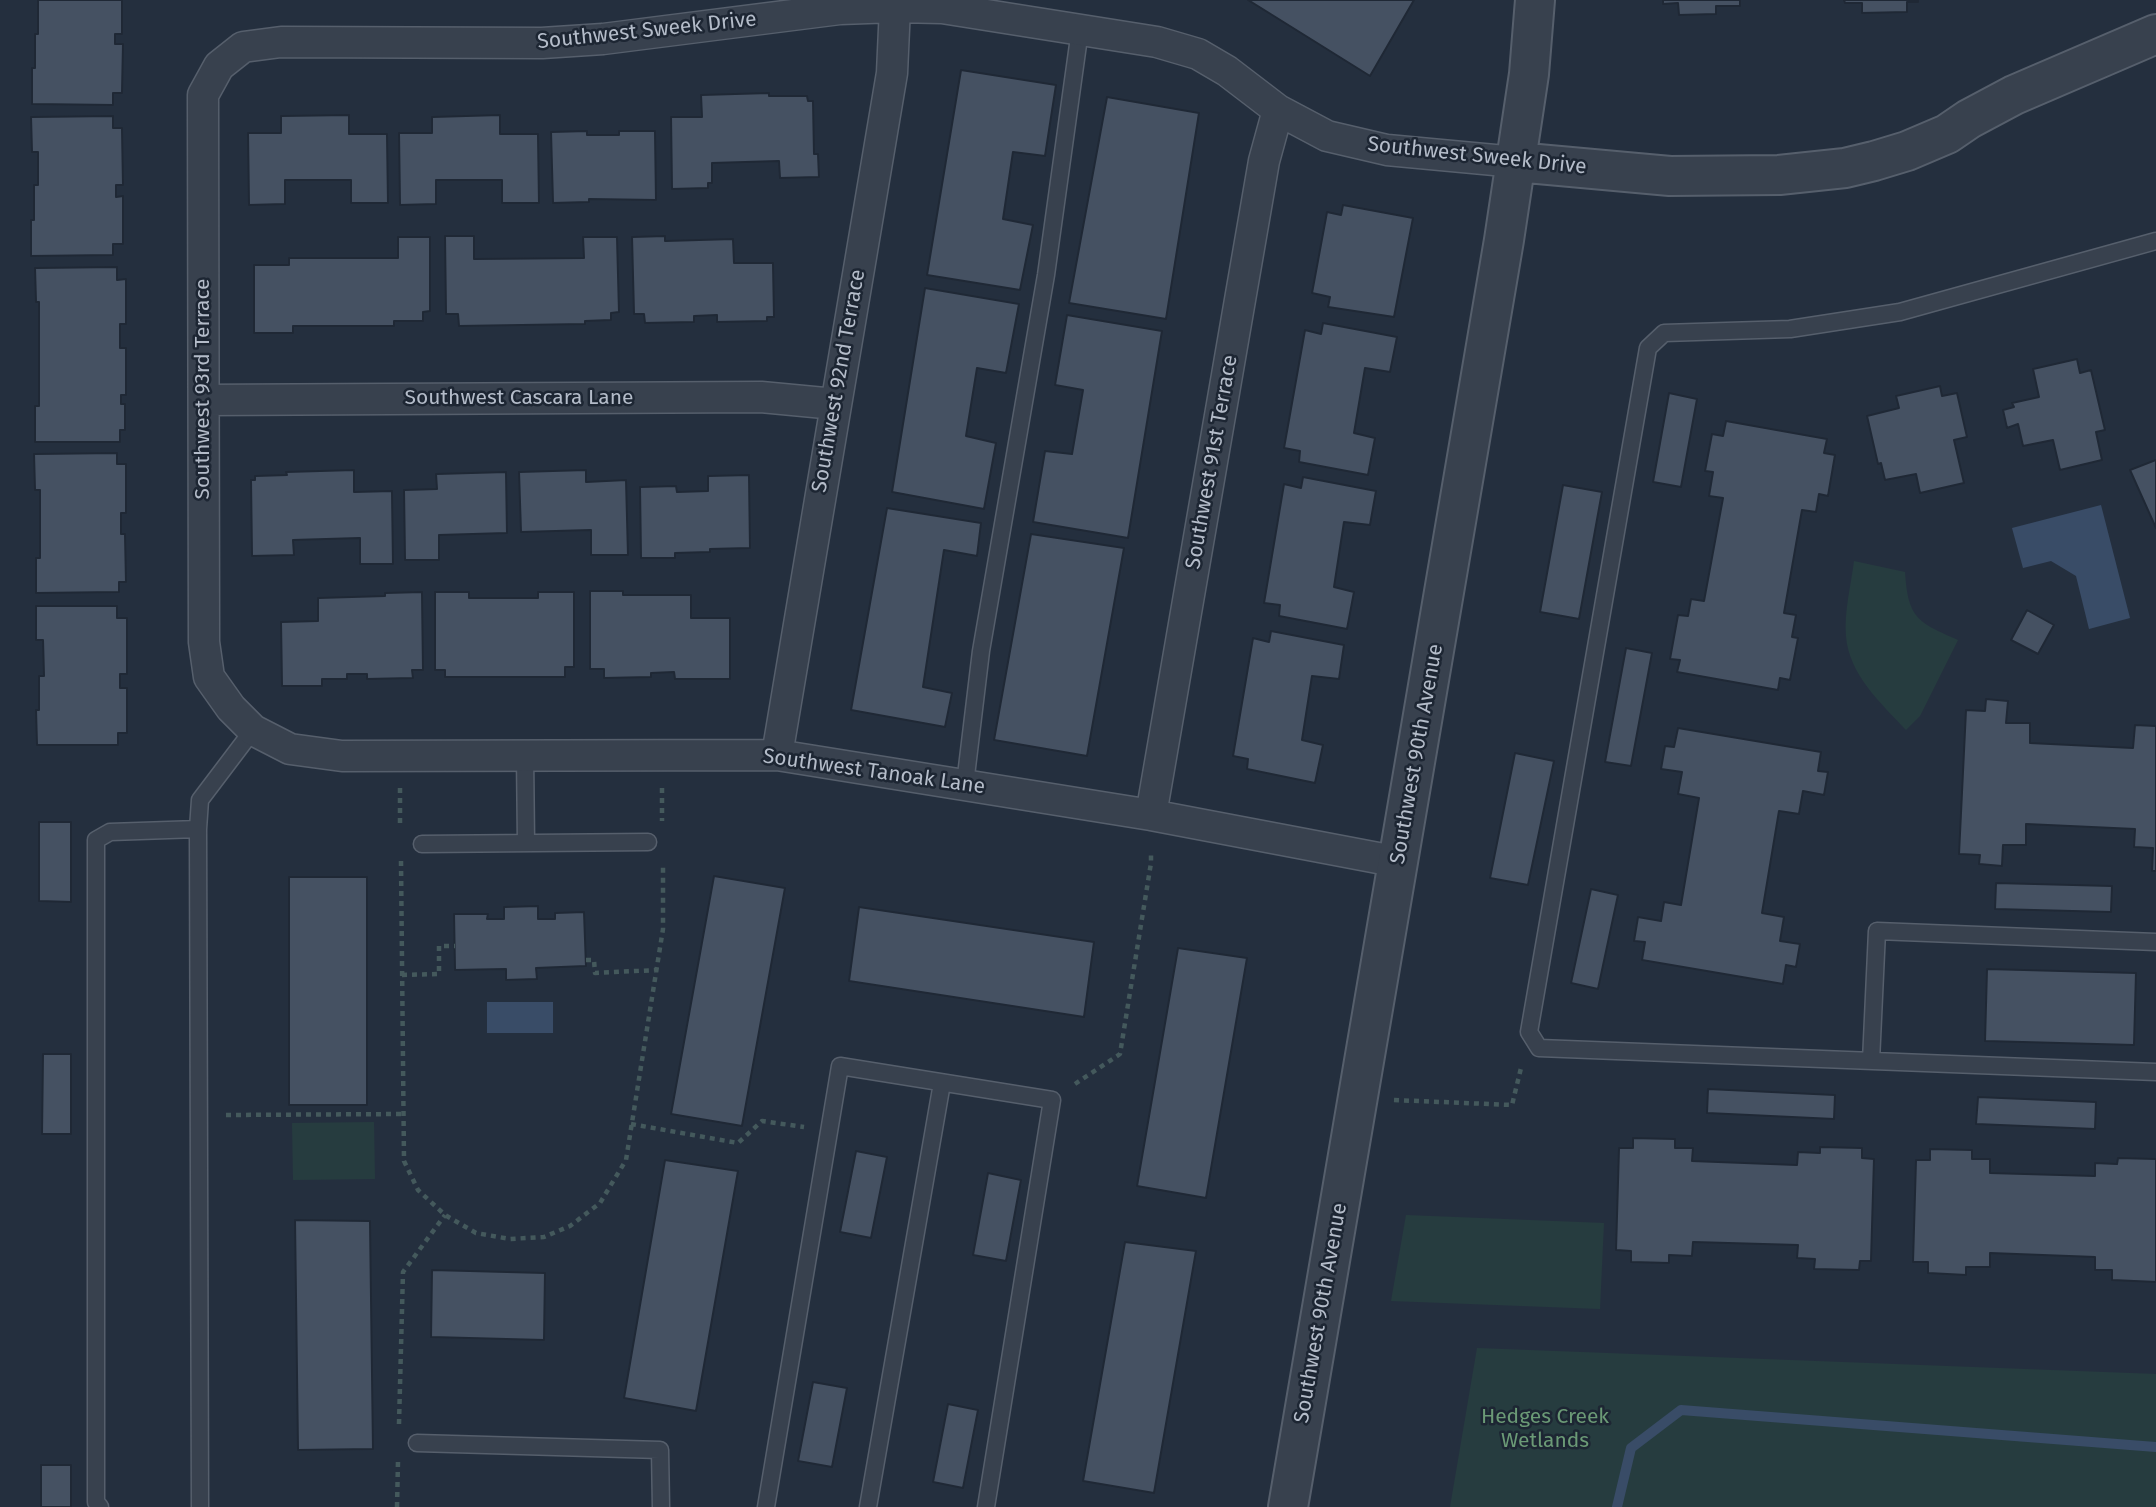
<!DOCTYPE html>
<style>
body{margin:0}
canvas{display:block;background:#242f3e}
</style>
<canvas width="2156" height="1507"></canvas>
<script>
const c = document.querySelector('canvas').getContext('2d');
c.lineJoin = 'round';
function fillPath(path, color) {
  c.fillStyle = color;
  c.fill(path, 'evenodd');
}
function strokePath(path, color, width, dash) {
  c.strokeStyle = color;
  c.lineWidth = width;
  c.lineCap = dash ? 'butt' : 'round';
  c.setLineDash(dash || []);
  c.stroke(path);
}
function label(font, color, halo, rows, align = 'center') {
  c.font = font + ' "Fira Sans",sans-serif';
  c.lineWidth = 5;
  c.setLineDash([]);
  c.textBaseline = 'middle';
  c.strokeStyle = halo;
  c.fillStyle = color;
  for (const [text, x, y, turn = 0] of rows) {
    c.save();
    c.translate(x, y);
    c.rotate((+turn || 0) * Math.PI / 180);
    c.textAlign = isNaN(turn) ? turn : align;
    if (halo) c.strokeText(text, 0, 0);
    c.fillText(text, 0, 0);
    c.restore();
  }
}
const green = new Path2D(`
 M1854 561 1905 572C1908 618 1917 622 1958 640L1920 716 1906 730C1881 703 1849 675 1846 636 1844 612 1851 585 1854 561Z
 M374 1122 375 1179 293 1180 292 1123Z
 M1406 1215 1604 1223 1600 1309 1391 1301Z
 M1477 1348 2156 1374V1507H1450Z`);
const water = new Path2D(`
 M2101 505 2130 618 2089 629 2076 576 2051 561 2023 568 2012 528Z
 M487 1002H553V1033H487Z`);
const stream = new Path2D(`
 M1617 1507 1631 1448 1681 1410 2156 1447`);
const building = new Path2D(`
 M38 0H122V34H115V44H123L122 93H113V105L32 104V68H35V34H38Z
 M1248 0H1414L1370 76Z
 M1663 0H1740V6H1716V14L1679 15 1678 3 1663 4Z
 M1844 0H1918V2H1907V12L1862 13V3H1845Z
 M961 70 1056 85 1045 156 1013 152 1003 219 1033 225 1020 290 927 275Z
 M769 93V96H807L808 101H813L814 154H818L819 177 780 178 779 161 712 163V183H708V188L672 189 671 117H702L701 95Z
 M1107 97 1199 113 1166 319 1069 303Z
 M349 115V134H387L388 203H351V180H285V204L249 205 248 133H281V116Z
 M500 115V134H538L539 203H502V180H436V204L400 205 399 133H432V117Z
 M113 116V128H122L123 185H116V197L123 196V244H113V255L31 256V220H34V185H38V152H32L31 117Z
 M587 131V135H619V131H655L656 200 589 199V202L553 203 551 132Z
 M1343 205 1413 218 1394 317 1328 307 1330 297 1312 293 1327 212 1341 215Z
 M445 236H474V259L584 258 583 237H617L619 312 611 313V320L585 321V324L459 326 458 314H446Z
 M665 236V241L733 239 734 263H773L774 317H767V321L717 322V315L694 316V322L645 323 644 314H634L632 237Z
 M398 237H430V311L423 312V321H394V326H293V333H254V265H289V258H398Z
 M117 267V280L126 279V324H120V348H126V395H121V404H125V430H120V442H35V406H39V302H36L35 268Z
 M925 288 1019 304 1006 373 977 368 966 436 996 443 984 509 892 492Z
 M1067 315 1162 331 1128 538 1033 522 1045 451 1072 454 1083 390 1055 385Z
 M1323 323 1397 337 1390 372 1365 368 1354 433 1375 438 1368 475 1299 462 1300 451 1284 448 1305 330 1321 334Z
 M2077 359 2080 373 2091 370 2105 430 2096 432 2102 460 2060 470 2053 440 2023 446 2018 424 2007 428 2003 410 2014 407 2012 403 2039 397 2033 369Z
 M1940 386 1942 396 1957 393 1967 437 1954 440 1964 483 1920 493 1916 474 1885 480 1881 463 1878 464 1867 416 1899 408 1896 396Z
 M1669 393 1697 399 1681 487 1653 482Z
 M1726 421 1827 439 1824 453 1835 455 1828 496 1819 494 1816 512 1802 510 1784 613 1796 615 1792 637 1798 638 1790 680 1780 678 1778 690 1677 672 1680 660 1670 659 1678 615 1688 616 1691 599 1704 601 1723 498 1709 496 1713 472 1705 471 1712 434 1723 436Z
 M117 453V464H126V513H121V534H125L126 582H119V592L36 593V558H40V490H35L34 454Z
 M2156 460V528L2130 470Z
 M354 470V492L392 491 393 564H360V538L293 540 294 555 252 556 251 480H255V476L287 475 286 472Z
 M586 470V482L626 480 628 555H591V530L521 532 519 472Z
 M506 472 507 533 439 535V560H405L404 490 437 489 436 474Z
 M749 475 750 548 710 549V552L675 553V558H641L640 487 676 486 677 492 708 491V476Z
 M1303 477 1376 491 1370 525 1344 522 1334 587 1354 592 1347 629 1279 616 1280 605 1264 603 1284 484 1301 488Z
 M1563 485 1602 492 1579 619 1540 612Z
 M887 508 981 523 977 556 944 550 923 687 952 693 945 727 851 710Z
 M1031 534 1124 548 1087 756 994 740Z
 M590 591H623V595H691V618H730V679H675L674 672 651 673V677L604 678V669H590Z
 M422 592 423 670H412L413 678 367 679V674H347V679H322V686H282L281 622 318 621V598L385 596V593Z
 M435 592H469V598H538V592H574V667H565V677H445V670H435Z
 M36 606H117V618H127V674H120V688H127V733H118V745H37L36 710H39V676H44L43 640H36Z
 M2027 610 2054 625 2038 654 2011 640Z
 M1271 631 1344 645 1339 679 1312 676 1302 740 1323 745 1315 783 1247 769 1248 759 1233 756 1253 638 1269 642Z
 M1626 648 1652 653 1631 766 1605 762Z
 M1986 699 2008 701 2006 723H2030V743L2133 748 2135 725 2156 726V871H2152L2153 848 2134 847 2135 829 2026 824V845H2003L2002 866 1979 864 1980 855 1959 854 1966 710 1985 711Z
 M1678 728 1821 752 1818 771 1828 772 1824 795 1803 791 1799 814 1779 811 1762 913 1784 917 1780 941 1800 944 1796 967 1786 965 1783 984 1642 960 1645 942 1634 941 1638 917 1661 921 1664 902 1681 905 1699 798 1678 794 1682 772 1661 769 1665 746 1674 747Z
 M1515 753 1554 761 1528 885 1490 878Z
 M39 822H71V902L39 901Z
 M714 876 785 888 742 1126 671 1114Z
 M289 877H367V1105H289Z
 M1996 883 2112 886 2111 912 1995 909Z
 M1591 889 1618 895 1598 989 1571 983Z
 M538 906V919H555V913L584 912 586 966 536 968 537 979 506 980V969L455 970 454 914H488L487 919H504V907Z
 M859 907 1094 942 1084 1017 849 981Z
 M1178 948 1247 958 1206 1198 1137 1186Z
 M1987 969 2136 973 2134 1045 1985 1041Z
 M43 1054H71V1134H42Z
 M1708 1089 1835 1095 1834 1119 1707 1113Z
 M1978 1097 2096 1102 2095 1129 1976 1124Z
 M1633 1138 1675 1139V1148H1693L1692 1161 1797 1165 1798 1152 1820 1153V1147L1862 1148V1158L1874 1159 1871 1261H1860L1859 1270 1814 1269 1815 1259 1797 1258 1798 1245 1693 1242 1692 1256 1669 1255V1263L1631 1262V1251L1616 1250 1619 1148H1633Z
 M1930 1149 1972 1150V1159H1990V1173L2095 1176V1163L2117 1164 2118 1158 2156 1159V1282L2112 1280V1270H2095V1257L1990 1253V1267H1966V1275L1928 1273V1262H1913L1916 1160H1930Z
 M856 1151 887 1157 871 1238 840 1232Z
 M665 1160 738 1171 696 1411 624 1398Z
 M988 1173 1021 1180 1006 1261 973 1255Z
 M295 1220 370 1221 373 1449 298 1450Z
 M1125 1242 1196 1251 1154 1493 1083 1481Z
 M432 1270 545 1273 544 1340 431 1337Z
 M813 1382 847 1388 832 1467 798 1461Z
 M948 1404 978 1410 963 1488 933 1482Z
 M41 1465H71V1507H41Z`);
const path = new Path2D(`
 M400 788V828
 M662 788V821
 M401 861 404 1161 418 1190 445 1215 476 1233 510 1239 544 1237 570 1226 600 1203 626 1160 663 929V865
 M586 960H594L595 973 657 970
 M402 975 439 974V946H455
 M1075 1084 1120 1054 1151 863V851
 M1394 1100 1512 1105 1521 1068
 M226 1115 404 1114
 M631 1124 738 1143 762 1121 804 1127
 M399 1424 403 1272 445 1215
 M397 1507 398 1461`);
const service = new Path2D(`
 M2156 241 1900 312 1790 329 1664 333 1648 348 1529 1032 1539 1048 2156 1072
 M525 755 526 843
 M965 784 981 651 1046 275 1080 30
 M198 829 200 1507
 M422 844 648 842
 M1871 1061 1877 931 2156 942
 M417 1443 660 1450 661 1507
 M100 1507 96 1502V840L110 832 198 829 200 800 253 730
 M766 1507 840 1066 1052 1100 986 1507
 M868 1507 942 1083`);
const minor = new Path2D(`
 M204 400 761 397 835 404
 M777 755 892 73 895 7
 M1151 815 1264 161 1278 110
 M1399 862 1151 815 777 755 342 756 290 749 253 730 231 708 209 677 204 642 203 95 219 66 243 47 281 42 542 43 603 39 840 9 895 7 942 8 1157 42 1198 54 1227 71 1278 110 1327 136 1387 150 1516 162`);
const tertiary = new Path2D(`
 M1516 162 1670 176 1779 175 1845 168 1874 161 1907 151 1947 134 1969 119 2014 95 2156 34
 M1288 1507 1504 240 1529 74 1535 0`);
const streetNames = [
 ["Southwest Sweek Drive",647,31,-6],
 ["Southwest Sweek Drive",1477,156,6],
 ["Southwest 92nd Terrace",839,381,-80],
 ["Southwest 93rd Terrace",203,389,-90],
 ["Southwest Cascara Lane",519,398],
 ["Southwest 91st Terrace",1212,462,-80],
 ["Southwest 90th Avenue",1417,754,-80],
 ["Southwest Tanoak Lane",874,772,8],
 ["Southwest 90th Avenue",1321,1313,-80]
];
const parkNames = [
 ["Hedges Creek",1545,1417],
 ["Wetlands",1545,1441]
];
fillPath(green, '#263c3f');
fillPath(water, '#394c67');
strokePath(stream, '#394c67', 10);
fillPath(building, '#455162');
strokePath(building, '#1f2835', 2);
strokePath(service, '#565f6c', 19);
strokePath(minor, '#565f6c', 33);
strokePath(tertiary, '#565f6c', 42);
strokePath(path, '#44595c', 4.5, [5, 5]);
strokePath(service, '#38414e', 16);
strokePath(minor, '#38414e', 30);
strokePath(tertiary, '#38414e', 38);
label('21px', '#b4bcc9', '#1d2633', streetNames);
label('21px', '#6b9a76', '#1d2633', parkNames);
</script>
